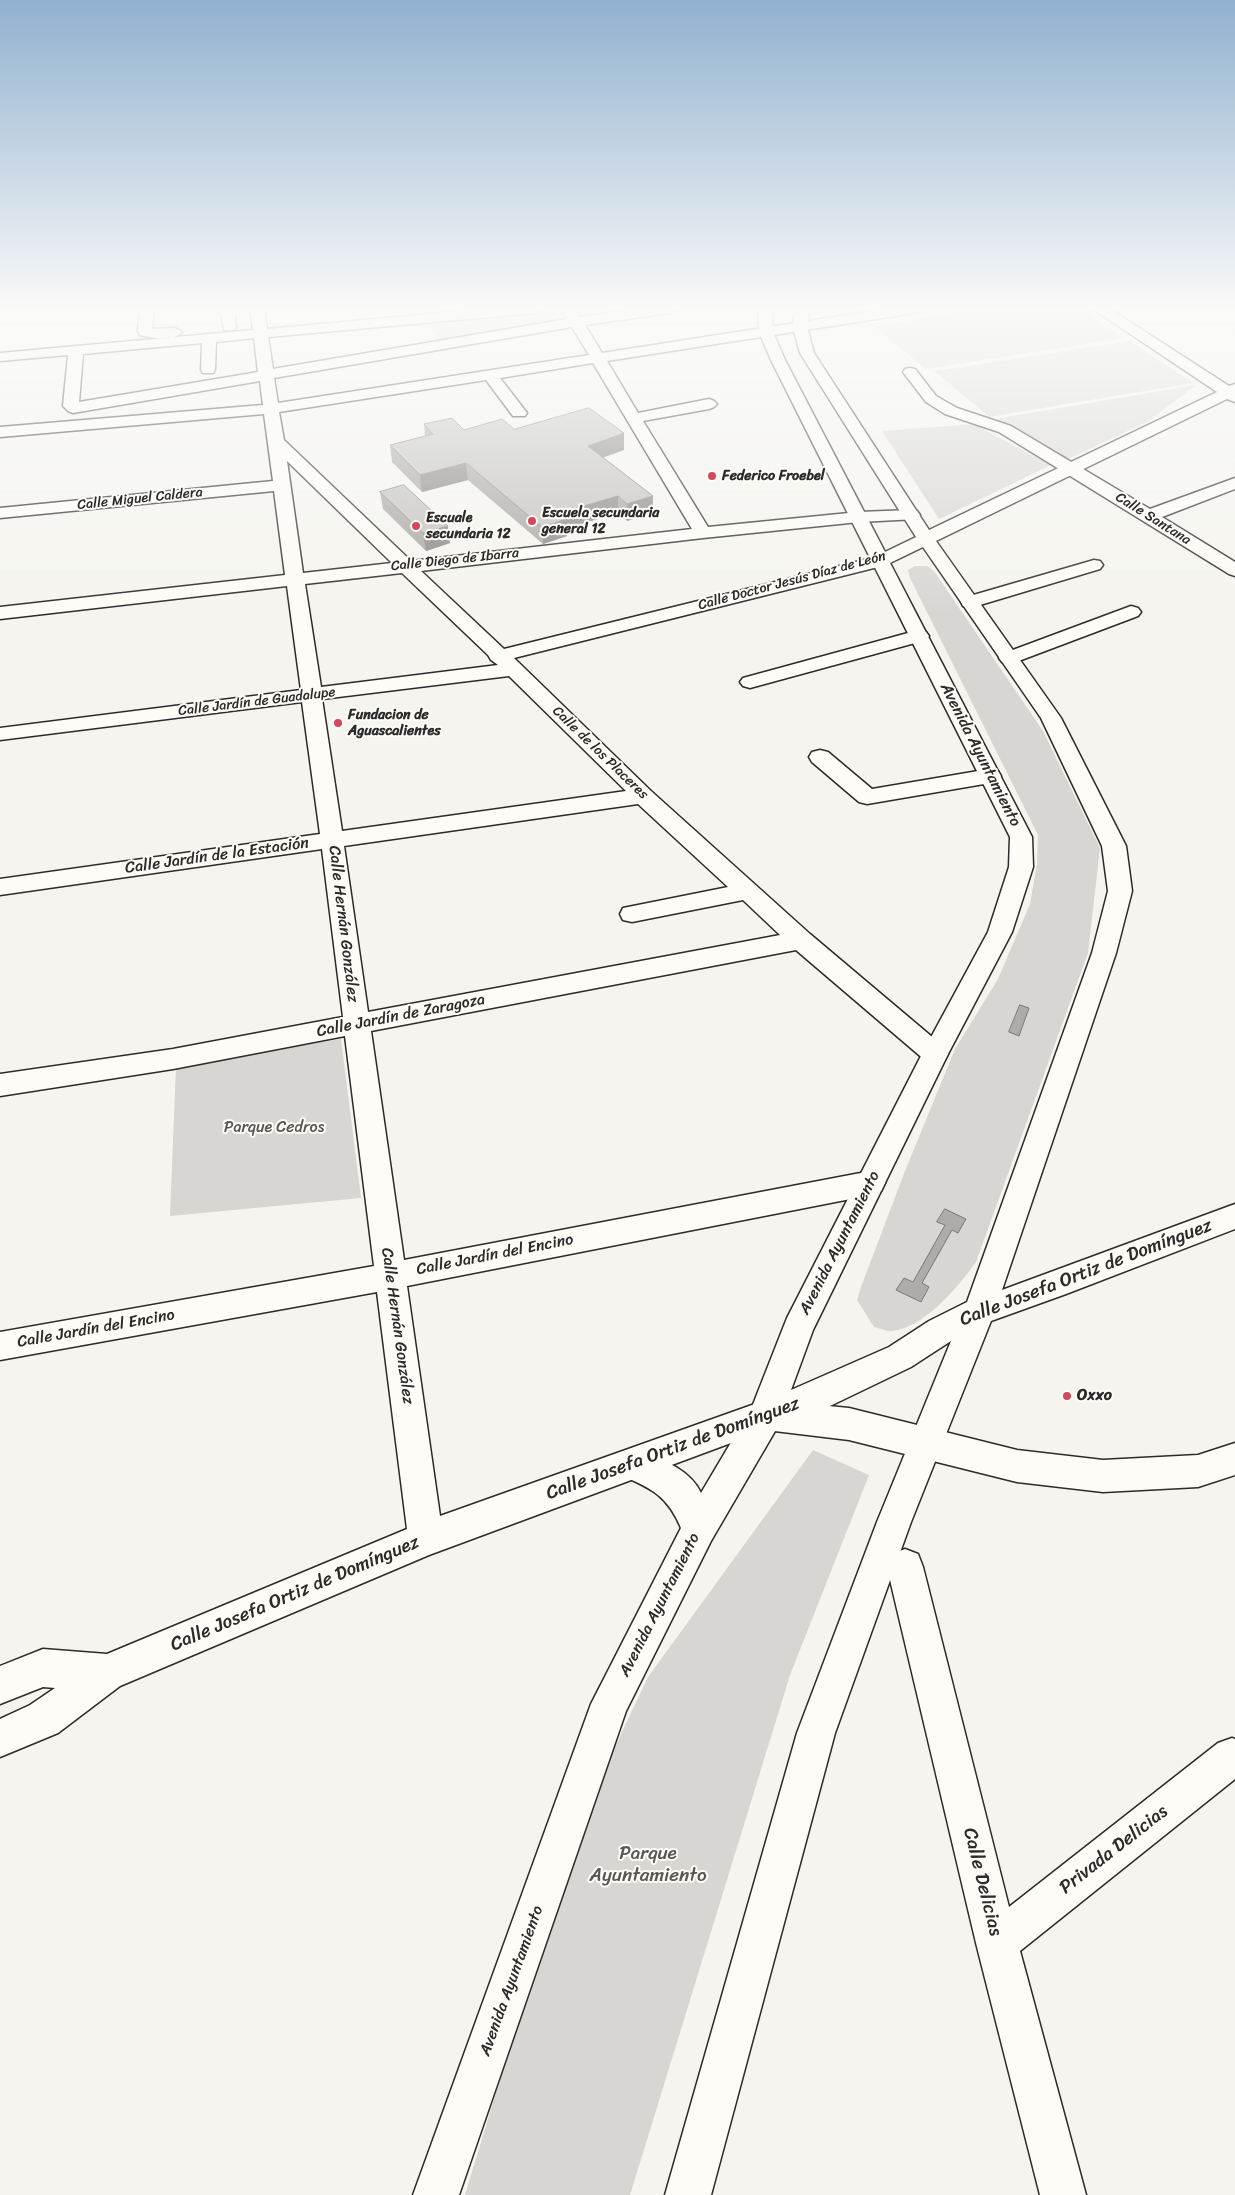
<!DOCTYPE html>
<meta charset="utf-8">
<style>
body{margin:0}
canvas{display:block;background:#f5f4ef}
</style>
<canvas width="1235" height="2195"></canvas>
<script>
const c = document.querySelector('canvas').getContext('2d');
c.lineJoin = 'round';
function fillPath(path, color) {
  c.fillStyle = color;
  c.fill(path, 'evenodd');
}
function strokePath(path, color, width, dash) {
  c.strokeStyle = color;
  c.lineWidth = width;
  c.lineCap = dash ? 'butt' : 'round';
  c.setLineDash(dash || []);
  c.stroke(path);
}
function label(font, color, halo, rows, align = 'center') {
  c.font = font + ' Sriracha,sans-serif';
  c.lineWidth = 4;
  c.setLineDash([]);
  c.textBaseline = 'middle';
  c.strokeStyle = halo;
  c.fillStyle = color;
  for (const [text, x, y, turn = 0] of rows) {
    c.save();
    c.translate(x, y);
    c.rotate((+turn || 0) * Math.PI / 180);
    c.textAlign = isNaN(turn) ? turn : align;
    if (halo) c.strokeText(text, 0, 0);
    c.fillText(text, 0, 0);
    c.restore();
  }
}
const green = new Path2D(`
 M981 309H1081L1123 338 926 369 873 326Z
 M563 311 570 321 441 343 430 325Z
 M1130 341 1193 383 989 417 935 371Z
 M1196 385 1147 422 1068 459 1011 424 995 419Z
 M973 424 1051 465 939 519 882 431Z
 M915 566H927L934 571 1043 731 1100 848 1088 953 976 1262C958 1287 926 1326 893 1331 888 1332 879 1328 874 1327L857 1300 861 1287 905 1171 955 1049 998 979 1030 904 1037 864 1038 835 910 578 908 570Z
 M341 1039 361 1198 170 1216 176 1066Z
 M813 1450 869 1475 790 1675 630 2195H465L576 1829 648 1677Z`);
const water = new Path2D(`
 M1020 1005 1029 1008 1019 1036 1009 1032Z
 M945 1209 966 1219 958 1233 952 1230 922 1283 929 1287 921 1302 896 1290 904 1278 913 1282 945 1225 937 1222Z`);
const minor = new Path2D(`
 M140 309H154L152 329 175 328 182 332C174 342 151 338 140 335L138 332Z
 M220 309H234L236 327 234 330H224Z
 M250 309H264L267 329 483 309H542L535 313 268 337 273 369 567 319 561 309H575L580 317 636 309H677L670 313 585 325 602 353 885 309H922L915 313 607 361 638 413 709 399 714 401 717 404 714 407 709 409 643 421 708 527 859 512 911 510 917 511 920 515 917 519 859 522 703 538 421 571 504 649 880 556 886 557 889 561 886 565 514 658 651 791 810 934 944 1047 948 1054 944 1061 935 1064 926 1061 796 950 371 1031 404 1260 871 1171 881 1175 885 1183 881 1191 871 1195 407 1286 440 1516 766 1400 849 1408 1017 1450 1103 1460 1198 1455 1235 1443V1475L1198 1487 1103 1492 1017 1482 849 1440 766 1430 429 1555 120 1686 58 1733 0 1757V1719L30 1705 55 1688 43 1687 0 1704V1666L43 1649 107 1654 407 1529 377 1292 0 1360V1332L374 1266 345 1036 173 1069 0 1096V1074L173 1049 343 1017 322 849 0 895V879L320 834 302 702 0 740V728L301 690 287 586 0 619V607L285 575 274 491 0 518V508L273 481 264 414 0 437V427L263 405 260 381 73 413 68 411 63 406 68 355 0 361V353L253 330ZM572 327 589 355 278 403 274 378ZM254 338 258 372 79 402 83 354 202 343 201 370 203 373H213L215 370 216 342ZM593 363 692 529 411 561 284 440 279 412 486 380 513 416H525L527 413 500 378ZM287 461 392 563 303 573ZM402 573 488 655 491 660 498 665 321 687 305 584ZM509 676 626 791 342 831 322 699ZM638 804 728 887 623 908 620 914 623 920 632 922 743 900 780 935 368 1012 344 846Z
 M910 368 915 369 936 396 957 408 1011 426 1150 509 1235 478V489L1162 517 1235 562V576L1229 574 999 432 945 414 926 402 903 372 905 369Z
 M1094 560 1100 561 1103 565 1100 569 970 608 963 606 961 602 963 598Z
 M1131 606 1138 608 1141 612 1138 616 1016 662 1009 664 1002 662 999 658 1002 654Z
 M919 630 926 632 929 636 926 640 750 688 743 686 740 682 743 678Z
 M820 750 828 752 872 789 990 769 998 771 1001 776 998 781 990 783 867 804 859 802 812 762 809 757 812 752Z
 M905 1549 918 1554 923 1567 1009 1907 1218 1743 1232 1738 1235 1739V1779L1020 1951 1086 2195H1040L976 1943 887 1567 892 1554Z`);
const major = new Path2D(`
 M758 309H772L773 332 785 360 885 552 916 537 800 353 793 327 795 309H809L807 327 814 353 929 530 1217 392 1093 309H1110L1229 386 1235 384V402L1227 399 936 541 1061 718 1126 846 1132 891 1116 953 1002 1290 1235 1204V1229L1066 1294 991 1321 911 1522 835 1733 711 2195H665L797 1733 877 1522 951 1341 911 1367 830 1406 778 1426 711 1541 626 1711 459 2195H413L591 1704 681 1528C667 1495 652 1489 621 1475L616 1464 621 1453 633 1448C657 1458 689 1467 701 1493L752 1407 787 1318 922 1054 988 932 1009 867 1010 837 771 360 759 332ZM923 547 1041 718 1102 846 1108 891 1092 953 967 1302 929 1321 889 1347 791 1390 813 1330 948 1054 1012 932 1033 867 1032 837 890 563Z`);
const wall = new Path2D(`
 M424 424 464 430 514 429 624 450 603 457 653 496 652 513 627 521 618 513 567 528V536L543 544 468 480 422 492 392 462 390 445 425 436Z
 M380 492 450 543 426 551 383 509Z`);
const shadedWall = new Path2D(`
 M624 433V450L588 463V446Z
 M466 463 468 480 422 492 420 475Z
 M618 496V513L567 528V536L543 544 542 527 560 513Z
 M653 496 652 513 627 521V504Z
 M448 526 450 543 426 551 423 533Z`);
const building = new Path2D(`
 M589 408 624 433 588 446 653 496 627 504 618 496 560 513 567 519 542 527 466 463 420 475 390 445 433 434 424 424 452 418 464 430 502 419 514 429Z
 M404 485 448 526 423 533 380 492Z`);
const markers = [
 [712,476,5,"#d1495b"],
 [532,521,5,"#d1495b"],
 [416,526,5,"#d1495b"],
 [338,723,5,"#d1495b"],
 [1067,1396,5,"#d1495b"]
];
const farPoinames = [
 ["Federico Froebel",722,476],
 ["Escuela secundaria",542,513],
 ["general 12",542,529],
 ["Escuale",426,518],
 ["secundaria 12",426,534],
 ["Fundacion de",348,715],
 ["Aguascalientes",348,731]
];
const farStreetnames = [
 ["Calle Miguel Caldera",140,499,-6],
 ["Calle Santana",1153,519,32],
 ["Calle Diego de Ibarra",455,560,-6],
 ["Calle Doctor Jesús Díaz de León",792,581,-15],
 ["Calle Jardín de Guadalupe",257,702,-7],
 ["Calle de los Placeres",600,753,44]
];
const streetNames = [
 ["Avenida Ayuntamiento",980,755,63],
 ["Calle Jardín de la Estación",217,856,-8],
 ["Calle Hernán González",343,924,83],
 ["Calle Jardín de Zaragoza",401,1016,-11],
 ["Avenida Ayuntamiento",840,1243,-63],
 ["Calle Jardín del Encino",495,1255,-11],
 ["Calle Hernán González",397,1326,82],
 ["Calle Jardín del Encino",96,1329,-10],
 ["Avenida Ayuntamiento",660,1605,-63],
 ["Avenida Ayuntamiento",512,1981,-70]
];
const parkNames = [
 ["Parque Cedros",274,1128]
];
const poiNames = [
 ["Oxxo",1077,1396]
];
const nearStreetnames = [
 ["Calle Josefa Ortiz de Domínguez",1086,1273,-21],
 ["Calle Josefa Ortiz de Domínguez",673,1449,-20],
 ["Calle Josefa Ortiz de Domínguez",295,1594,-23],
 ["Privada Delicias",1114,1850,-38],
 ["Calle Delicias",982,1882,76]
];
const nearParknames = [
 ["Parque",648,1854],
 ["Ayuntamiento",648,1876]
];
fillPath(green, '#d7d6d2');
fillPath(water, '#adaca9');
strokePath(water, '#797877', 1);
strokePath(minor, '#2b2b2b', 3);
strokePath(major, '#2b2b2b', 3);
fillPath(minor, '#fdfcf7');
fillPath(major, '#fdfcf7');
fillPath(wall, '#a7a6a3');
fillPath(shadedWall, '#888785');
fillPath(building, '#c2c1be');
strokePath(building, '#888785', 1);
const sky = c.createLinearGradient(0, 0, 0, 617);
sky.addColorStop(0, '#90b1cf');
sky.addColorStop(0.5, '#fafaf8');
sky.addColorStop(1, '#fafaf800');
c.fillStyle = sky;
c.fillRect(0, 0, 1235, 617);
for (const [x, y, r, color] of markers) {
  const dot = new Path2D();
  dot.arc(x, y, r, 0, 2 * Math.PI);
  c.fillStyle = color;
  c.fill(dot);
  strokePath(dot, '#fdfcf7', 2);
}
label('bold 14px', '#2b2b2b', '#fdfcf7', farPoinames, 'left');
label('14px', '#2b2b2b', '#fdfcf7', farStreetnames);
label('16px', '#2b2b2b', '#fdfcf7', streetNames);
label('16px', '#565655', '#fdfcf7', parkNames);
label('bold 16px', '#2b2b2b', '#fdfcf7', poiNames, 'left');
label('19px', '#2b2b2b', '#fdfcf7', nearStreetnames);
label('19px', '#565655', '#fdfcf7', nearParknames);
</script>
